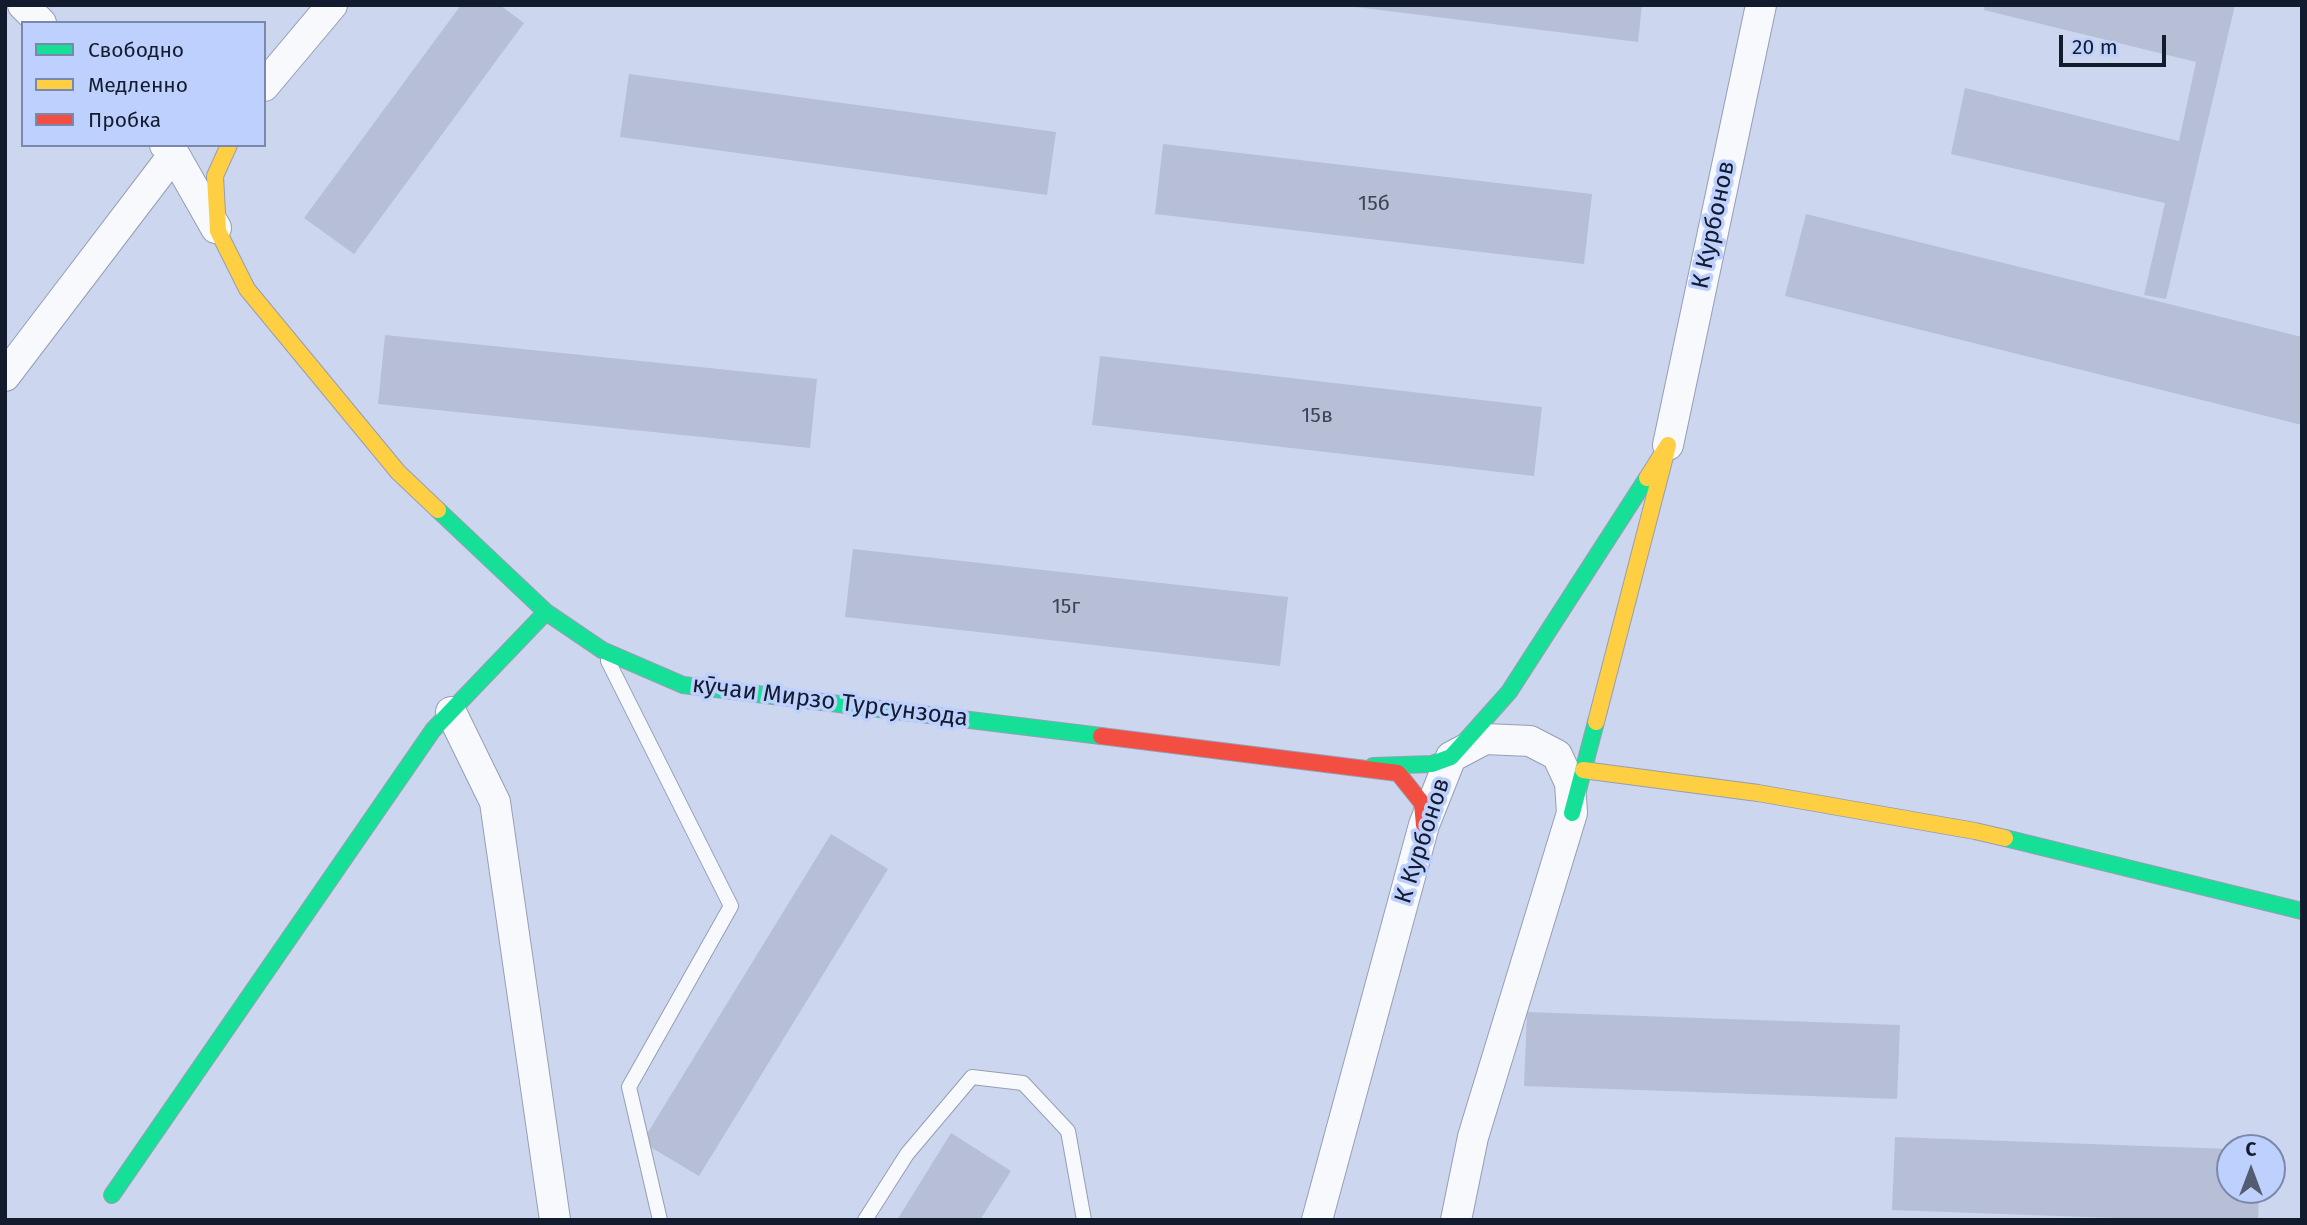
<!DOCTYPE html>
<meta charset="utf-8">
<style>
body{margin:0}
#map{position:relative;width:2307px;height:1225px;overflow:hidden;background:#ccd6ef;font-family:"Fira Sans",sans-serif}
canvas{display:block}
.frame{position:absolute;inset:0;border:7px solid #131b2f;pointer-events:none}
.legend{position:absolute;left:21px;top:21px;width:245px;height:126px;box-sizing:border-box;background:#bed0fd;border:2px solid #7a88ab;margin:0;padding:9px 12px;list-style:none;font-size:21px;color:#131b2f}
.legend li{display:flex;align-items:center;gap:14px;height:35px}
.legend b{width:35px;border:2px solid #7a88ab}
.north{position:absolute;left:2216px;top:1134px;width:70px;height:70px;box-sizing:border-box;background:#bed0fd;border:2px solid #7a88ab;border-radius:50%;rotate:0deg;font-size:19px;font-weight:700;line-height:28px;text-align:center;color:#131b2f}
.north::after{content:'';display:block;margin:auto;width:24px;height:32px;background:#545c72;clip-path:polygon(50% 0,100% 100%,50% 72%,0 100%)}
.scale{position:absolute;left:2059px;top:35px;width:107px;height:32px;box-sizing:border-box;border:4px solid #131b2f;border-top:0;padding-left:9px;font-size:21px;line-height:24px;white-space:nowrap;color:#131b2f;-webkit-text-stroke:5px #bed0fd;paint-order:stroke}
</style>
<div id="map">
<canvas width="2307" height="1225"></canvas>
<div class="frame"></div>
<ul class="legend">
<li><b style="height:9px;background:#16e098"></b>Свободно</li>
<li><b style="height:9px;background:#ffcf43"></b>Медленно</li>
<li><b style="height:9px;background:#f24e42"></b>Пробка</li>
</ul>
<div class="north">С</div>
<div class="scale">20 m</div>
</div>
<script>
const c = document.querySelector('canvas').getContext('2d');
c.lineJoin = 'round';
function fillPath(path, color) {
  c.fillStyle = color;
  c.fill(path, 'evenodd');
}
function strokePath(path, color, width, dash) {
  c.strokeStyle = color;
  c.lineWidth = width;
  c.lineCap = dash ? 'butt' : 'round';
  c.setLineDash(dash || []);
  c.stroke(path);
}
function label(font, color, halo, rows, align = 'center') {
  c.font = font + ' "Fira Sans",sans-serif';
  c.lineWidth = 7;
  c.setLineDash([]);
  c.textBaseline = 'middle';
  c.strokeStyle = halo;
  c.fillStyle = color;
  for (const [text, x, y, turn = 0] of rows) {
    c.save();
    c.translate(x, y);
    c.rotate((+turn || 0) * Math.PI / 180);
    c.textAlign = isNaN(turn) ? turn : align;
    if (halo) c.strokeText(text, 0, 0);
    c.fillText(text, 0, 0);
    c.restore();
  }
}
const building = new Path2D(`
 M461 5H500L524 23 354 254 304 218Z
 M1340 5H1642L1638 42Z
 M1985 5H2235L2166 299 2144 295 2165 203 1951 154 1965 88 2179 141 2196 62 1984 10Z
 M629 74 1056 132 1047 195 620 137Z
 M1163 144 1592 194 1584 264 1155 214Z
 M1806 214 2302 337V425L1785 296Z
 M385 335 817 379 810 448 378 404Z
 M1100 356 1542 407 1534 476 1092 425Z
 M853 549 1288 597 1280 666 845 617Z
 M831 834 888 869 699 1176 642 1142Z
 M1527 1012 1900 1025 1897 1099 1524 1086Z
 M951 1133 1011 1171 980 1220H897Z
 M1895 1137 2230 1149V1190H2259L2258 1220H2169L1892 1210Z`);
const lane = new Path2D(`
 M608 661 731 906 629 1087 660 1220
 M865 1220 907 1154 972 1077 1023 1083 1068 1131 1084 1220`);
const street = new Path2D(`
 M23 5 41 23
 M264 86 332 5
 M165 145 174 154 216 228
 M5 376 174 154
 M1668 445 1761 5
 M451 712 495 802 555 1220
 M1317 1220 1424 825 1451 757 1485 739 1530 741 1557 755 1570 783 1572 813 1473 1137 1456 1220`);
const fast = new Path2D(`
 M438 510 546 612 602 650 683 685 1101 736
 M1373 766 1432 764 1451 757 1509 692 1647 478
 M1572 813 1596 722
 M2005 838 2302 911
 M112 1195 433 730 546 612`);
const slow = new Path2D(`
 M229 145 215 176 218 231 247 289 398 472 438 510
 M1596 722 1668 445 1647 478
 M1583 770 1758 793 1975 831 2005 838`);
const jam = new Path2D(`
 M1101 736 1398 773 1422 803 1424 825`);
const numberNames = [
 ["15б",1374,204],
 ["15в",1317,416],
 ["15г",1066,607]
];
const streetNames = [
 ["К Курбонов",1714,225,-78],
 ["кӯчаи Мирзо Турсунзода",830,702,7],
 ["К Курбонов",1423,841,-72]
];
fillPath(building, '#b6bfd5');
strokePath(lane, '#969eb3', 16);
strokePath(street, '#969eb3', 32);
strokePath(fast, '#969eb3', 18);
strokePath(slow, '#969eb3', 18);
strokePath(jam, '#969eb3', 18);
strokePath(lane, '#f7f9fd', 14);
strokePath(street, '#f7f9fd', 30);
strokePath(fast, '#16e098', 16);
strokePath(slow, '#ffcf43', 16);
strokePath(jam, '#f24e42', 16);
label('21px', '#3c4458', null, numberNames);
label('24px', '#131b2f', '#bed0fd', streetNames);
</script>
